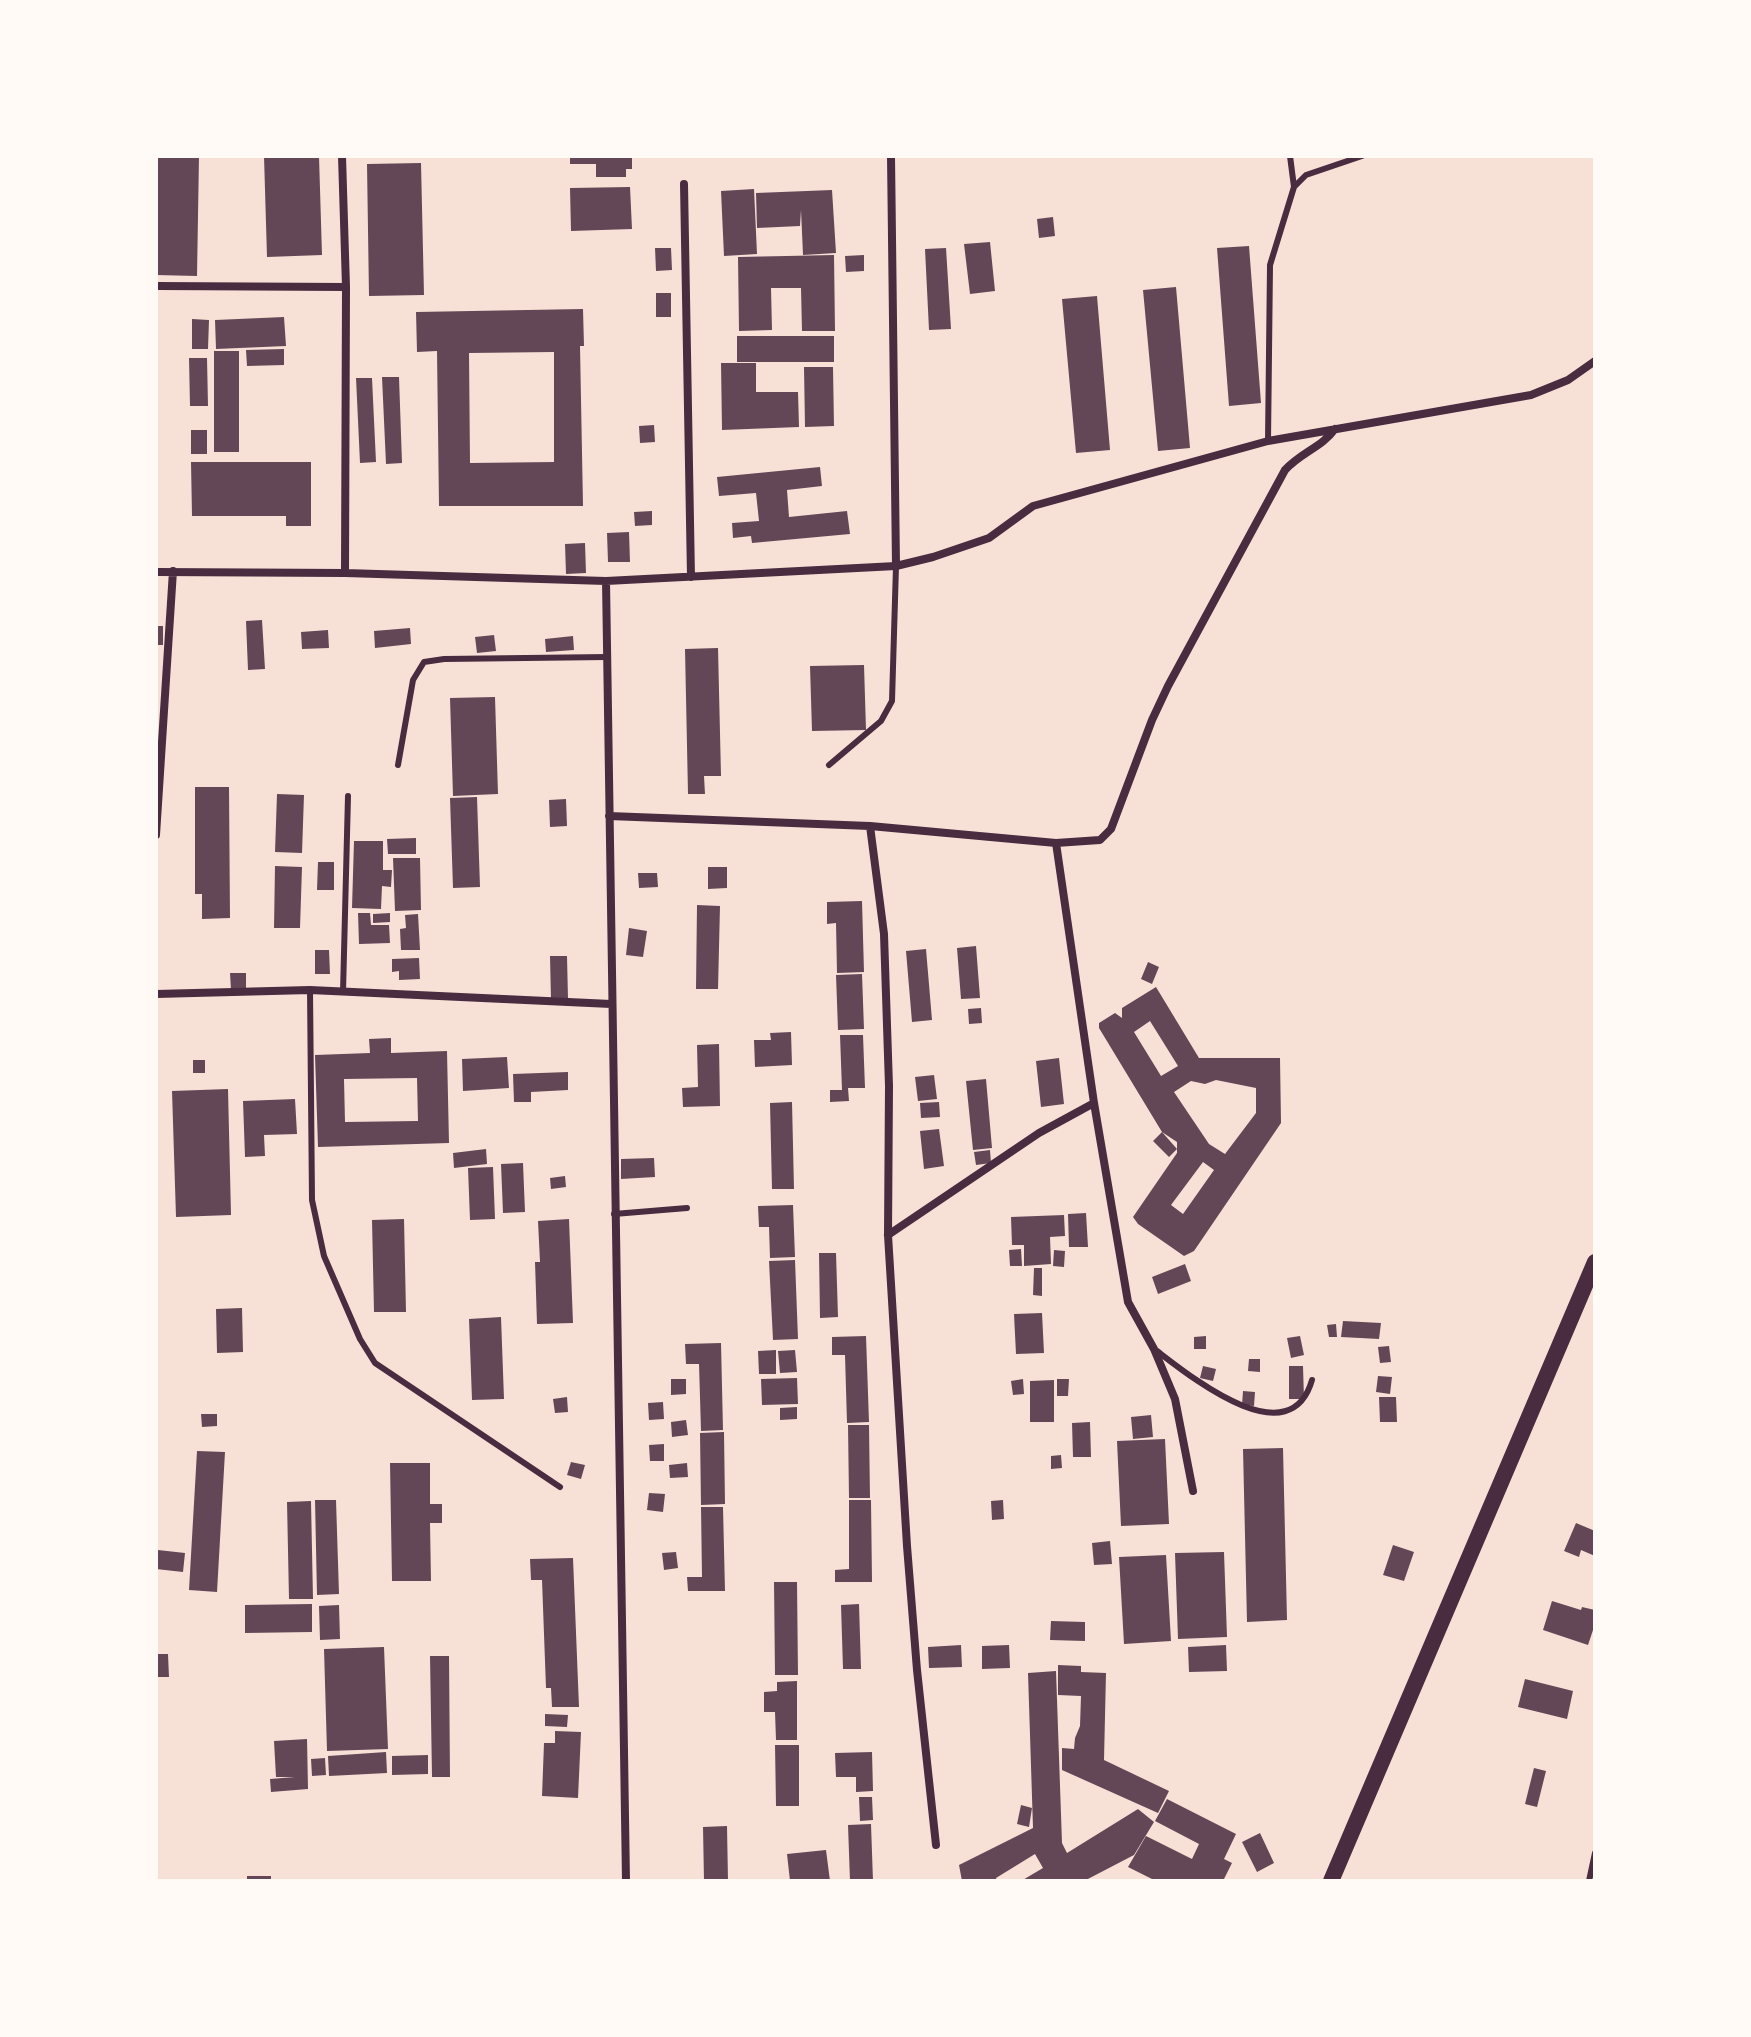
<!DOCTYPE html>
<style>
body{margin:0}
#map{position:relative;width:1751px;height:2037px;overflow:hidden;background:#f7e1d7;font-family:"Fira Sans Condensed",sans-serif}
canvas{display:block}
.frame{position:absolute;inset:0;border:158px solid #fffaf5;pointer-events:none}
</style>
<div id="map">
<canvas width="1751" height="2037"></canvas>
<div class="frame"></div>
</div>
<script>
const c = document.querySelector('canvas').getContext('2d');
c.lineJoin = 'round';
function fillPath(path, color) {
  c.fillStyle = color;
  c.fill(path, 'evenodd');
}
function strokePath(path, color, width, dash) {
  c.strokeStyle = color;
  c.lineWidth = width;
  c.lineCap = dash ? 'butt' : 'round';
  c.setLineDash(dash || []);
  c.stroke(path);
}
const building = new Path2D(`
 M156 156H199L197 276 156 275Z
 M264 156H319L322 255 267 257Z
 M570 156H632V169H626V177H596V164H570Z
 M421 163 424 295 369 296 367 164Z
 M630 187 632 229 571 231 570 188Z
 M754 189 757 254 724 256 721 191Z
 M832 190 836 253 803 255 801 210 800 226 757 228 756 193Z
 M1053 217 1055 236 1039 238 1037 219Z
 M990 242 995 291 970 294 964 244Z
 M1249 246 1261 403 1229 406 1217 248Z
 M655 248H671L672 270 656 271Z
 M946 248 951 329 929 330 925 249Z
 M834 255 835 331H802L801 288H771L772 330 739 331 738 257Z
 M864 255V271L846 272 845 256Z
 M1176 287 1190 448 1158 451 1143 290Z
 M656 293H671V317H656Z
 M1097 296 1110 450 1076 453 1062 299Z
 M583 309 584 346H580L583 506H439L437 351 417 352 416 312ZM554 352V462L470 463 469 353Z
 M284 317 286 346 216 349 215 320Z
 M192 319 209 320 208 349H192Z
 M737 336H834V362H737Z
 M284 349V365L247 366 246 350Z
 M214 351H239V452H214Z
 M189 358H207L208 406H190Z
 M721 363H756V392H798L799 427 722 430Z
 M804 367H833L834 426 805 427Z
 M382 377H399L402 463 386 464Z
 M356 378H372L376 462 360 463Z
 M654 425 655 442 640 443 639 426Z
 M191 430H207V454H191Z
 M191 462H311V526H286V516H192Z
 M820 467 822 486 787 490 789 517 847 511 850 534 752 543 751 536 733 538 732 523 759 521 756 493 719 496 717 477Z
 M652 511V525L635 526 634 512Z
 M629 532 630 562H608L607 533Z
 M585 543 586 573 566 574 565 544Z
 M262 620 265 669 248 670 246 621Z
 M156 626H163V645H156Z
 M410 628 411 644 375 648 374 631Z
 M328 630 329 648 302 649 301 632Z
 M494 635 496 651 477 653 475 637Z
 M573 636 574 650 546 652 545 639Z
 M718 648 721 776H704L705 794H688L685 649Z
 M864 665 866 730 812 731 810 666Z
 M495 697 498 794 453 796 450 698Z
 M195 787H229L230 918 202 919V894H195Z
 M277 794 304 795 302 853 275 852Z
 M477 797 480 887 453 888 450 798Z
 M566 799 567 826 550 827 549 800Z
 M416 838V854H388L387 839Z
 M354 841H383V870H392L391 887 382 886 381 909 352 908Z
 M393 858H420L421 910 395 911Z
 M318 862H334V890H317Z
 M275 866 302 867 300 928H274Z
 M708 867H727V888L708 889Z
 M638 873H657L658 887 639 888Z
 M862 901 864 972 837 973 836 923 827 924V902Z
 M697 905 720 906 718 989H696Z
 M358 913H370L371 925H389L390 943 359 944Z
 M390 913V922L373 923V914Z
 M418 914 420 950H401L400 929 406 928 405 915Z
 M629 928 647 931 643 957 626 955Z
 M976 946 980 998 961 999 957 948Z
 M926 949 932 1020 912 1022 906 951Z
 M315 950H329L330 974H315Z
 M550 956H567L568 999 551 1000Z
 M419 958 420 979 399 980V971L392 972V959Z
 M1148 962 1159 967 1152 984 1141 979Z
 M230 973H246V990H231Z
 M862 974 864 1029 838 1030 836 975Z
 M1156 987 1199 1058H1280L1281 1123 1194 1251 1184 1256 1138 1224 1133 1217 1177 1153V1142L1162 1132 1099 1028V1023L1115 1013 1122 1018V1008ZM1150 1021 1178 1066 1161 1076 1134 1032ZM1216 1080 1256 1088V1113L1225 1154 1209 1144 1174 1092 1191 1081 1205 1084ZM1203 1162 1214 1170 1183 1214 1171 1205Z
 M981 1008 982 1023 969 1024 968 1009Z
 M791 1032 792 1065 755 1067 754 1040H771L770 1033Z
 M840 1035H863L865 1088H848L849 1101 830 1102V1090H842Z
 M391 1038V1053L447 1051 449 1143 318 1147 315 1055 370 1053 369 1039ZM417 1078 418 1121 345 1122 344 1079Z
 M719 1044 720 1106 683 1107 682 1088 698 1087 697 1045Z
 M507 1057 509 1088 463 1091 462 1059Z
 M1059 1058 1064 1104 1041 1107 1036 1061Z
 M193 1060H205V1073H193Z
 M568 1072V1090L531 1092V1102H514L513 1074Z
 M934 1075 937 1099 918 1101 915 1077Z
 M986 1079 992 1148 973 1150 966 1081Z
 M228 1089 231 1215 176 1217 172 1091Z
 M295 1099 297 1134 264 1135 265 1156 245 1157 243 1101Z
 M792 1102 794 1189H772L770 1103Z
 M939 1102 940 1117 921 1118 920 1103Z
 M939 1129 944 1166 924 1169 920 1131Z
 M1162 1132 1177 1149 1169 1157 1153 1141Z
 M486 1149 487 1164 454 1168 453 1153Z
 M990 1150 991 1163 976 1165 974 1152Z
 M654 1158 655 1177 621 1179V1159Z
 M523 1163 525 1212 503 1213 501 1164Z
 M493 1167 495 1219 470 1220 468 1168Z
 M565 1176 566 1187 551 1189 550 1178Z
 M793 1205 795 1257 770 1258 769 1227H759L758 1206Z
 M1086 1213 1088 1247H1069L1068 1214Z
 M1064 1215 1065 1236 1050 1237 1051 1264 1024 1266V1245H1012L1011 1217Z
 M404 1219 406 1312H374L372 1220Z
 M569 1219 573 1323 537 1324 535 1262H540L538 1221Z
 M1021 1249 1022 1266H1010L1009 1250Z
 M1054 1250 1065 1251 1064 1267 1053 1266Z
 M819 1253H836L838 1317 820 1318Z
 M795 1260 798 1339 773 1340 769 1261Z
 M1185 1264 1191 1281 1158 1294 1152 1277Z
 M1034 1268H1042V1296L1033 1295Z
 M242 1308 243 1352 217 1353 216 1309Z
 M1042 1313 1044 1353 1016 1354 1014 1314Z
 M501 1317 504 1399 472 1400 469 1319Z
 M1343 1321 1381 1323 1379 1339 1341 1337Z
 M1336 1324 1337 1337H1329L1327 1325Z
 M866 1336 869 1422 847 1423 845 1355H832V1337Z
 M1206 1336V1349H1194V1337Z
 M1300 1336 1304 1355 1291 1358 1287 1338Z
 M721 1343 723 1430 701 1431 699 1364H686L685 1344Z
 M1389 1346 1391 1362 1380 1363 1378 1347Z
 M776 1350V1374H759L758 1351Z
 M795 1350 797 1372 780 1373 778 1351Z
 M1249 1359H1260V1372L1248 1371Z
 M1203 1366 1216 1369 1213 1381 1200 1378Z
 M1289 1366H1303L1304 1399H1289Z
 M1378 1376 1392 1377 1390 1394 1376 1392Z
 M797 1378 798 1404 762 1405 761 1379Z
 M671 1379H686V1394L671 1395Z
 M1023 1379 1024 1394 1013 1395 1011 1381Z
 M1057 1379H1069L1068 1396H1057Z
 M1054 1380V1422H1030V1381Z
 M1243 1391 1255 1392 1254 1406 1242 1405Z
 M567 1397 568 1412 555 1413 553 1399Z
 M1379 1397H1396L1397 1422H1380Z
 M663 1402 664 1419 649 1420 648 1403Z
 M797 1407V1419L780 1420V1408Z
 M201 1414H217V1426L202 1427Z
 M1151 1415 1153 1437 1133 1439 1131 1417Z
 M686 1420 688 1435 672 1437 671 1422Z
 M1090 1422 1091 1457H1073L1072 1423Z
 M848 1425H869L870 1498H849Z
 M724 1432 725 1504 701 1505 700 1433Z
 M1165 1439 1169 1524 1121 1526 1117 1441Z
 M664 1444V1461H650L649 1445Z
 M1283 1448 1287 1620 1247 1622 1243 1449Z
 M197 1451 225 1452 217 1592 189 1590Z
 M1061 1455 1062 1468 1051 1469V1456Z
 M571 1462 585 1465 581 1479 567 1475Z
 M390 1463H430V1504H442V1523H430L431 1581H392Z
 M687 1463 688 1477 670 1478 669 1465Z
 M649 1493 665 1494 663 1512 647 1510Z
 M315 1500H336L339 1594 317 1595Z
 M849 1500H871L872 1582H835V1570L849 1569Z
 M1003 1500 1004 1519 992 1520 991 1501Z
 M311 1501 313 1599H289L287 1502Z
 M701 1507H723L725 1591H688L687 1577H702Z
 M1576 1523 1595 1531V1556L1581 1550 1579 1557 1564 1551Z
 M1110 1541 1112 1564 1094 1565 1092 1543Z
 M1393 1545 1414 1552 1404 1581 1383 1575Z
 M158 1550 185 1553 183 1572 156 1569Z
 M676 1552 678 1568 664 1570 662 1553Z
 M1224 1552 1227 1637 1178 1639 1175 1553Z
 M1166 1555 1171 1641 1124 1644 1119 1557Z
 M573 1558 579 1707H552L551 1688H546L542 1580H531L530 1559Z
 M774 1582H797L798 1675H775Z
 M1552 1601 1581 1610 1582 1607 1595 1610V1624L1588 1645 1543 1630Z
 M312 1604V1632L245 1633V1605Z
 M859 1604 861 1669H843L841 1605Z
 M339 1605 340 1639 320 1640 319 1606Z
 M1051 1621 1085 1622V1641L1050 1640Z
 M961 1645 962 1667 929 1668 928 1647Z
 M1009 1645 1010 1668 982 1669V1646Z
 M1226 1645 1227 1671 1189 1672 1188 1647Z
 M384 1647 388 1749 327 1751 324 1649Z
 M156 1654H168L169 1677H156Z
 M430 1656H449L450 1777H432Z
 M1058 1665 1081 1666V1672L1106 1673 1104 1760 1169 1791 1158 1813 1062 1770V1748L1074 1749 1075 1738 1080 1726 1081 1696 1058 1695Z
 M1056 1671 1062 1843 1067 1853 1138 1809 1154 1822 1134 1855 1084 1881H1021L1043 1868 1035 1854 996 1878 997 1881H962L959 1865 1033 1828 1028 1673Z
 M1525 1679 1573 1691 1567 1719 1518 1707Z
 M797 1681V1740H776L775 1712H764V1692L777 1691V1682Z
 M545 1714 568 1715 567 1727 545 1726Z
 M555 1731 581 1732 578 1798 542 1796 544 1743H555Z
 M307 1739 308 1789 271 1792 270 1779 295 1777H276L274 1741Z
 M775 1745H799V1806H776Z
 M386 1752 387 1773 329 1776 328 1756Z
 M872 1752 873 1791 856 1792V1777H836L835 1753Z
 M428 1755V1774L392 1775V1756Z
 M325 1758 326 1775 312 1776 311 1759Z
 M1534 1768 1546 1771 1537 1807 1525 1804Z
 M859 1797H872L873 1820 860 1821Z
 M1167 1799 1236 1834 1224 1859 1232 1863 1223 1881H1156L1128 1867 1146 1836 1192 1859 1199 1844 1155 1821Z
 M1021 1805 1032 1808 1029 1827 1017 1824Z
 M871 1824 873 1881H850L848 1825Z
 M727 1826 728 1881H704L703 1827Z
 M1260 1833 1274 1863 1257 1872 1242 1842Z
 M826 1850 830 1881H790L787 1854Z
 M247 1876H271V1881H247Z`);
const service = new Path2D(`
 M1290 156 1294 187
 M1268 441 1270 265 1294 187 1306 175 1362 156
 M398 765 413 680 424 662 444 659 607 657
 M829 765 881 721 892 701 896 566
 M310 990 312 1200 324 1256 360 1339 375 1363 560 1487
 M343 992 348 796
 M614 1214 687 1208
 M1157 1351C1191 1377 1290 1457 1312 1380
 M1589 1881 1595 1853`);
const minor = new Path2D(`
 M342 156 346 287 345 573
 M891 156 896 566
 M684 184 691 577
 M156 286 346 287
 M156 572 345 573 606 581 896 566 933 557 989 538 1033 506 1268 441 1531 395 1568 380 1595 361
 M606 581 626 1881
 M609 816 870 826 1056 843 1100 840 1111 829 1152 720 1168 686 1285 470C1300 453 1322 447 1335 429
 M870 826 884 934 889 1086 888 1235 907 1546 917 1670 936 1845
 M156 835 173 571
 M1056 843 1094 1103 1128 1302 1154 1349 1175 1399 1193 1491
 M156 994 310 990 611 1004
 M888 1235 1039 1133 1094 1103`);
const secondary = new Path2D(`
 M1331 1881 1595 1262`);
fillPath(building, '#644757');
strokePath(service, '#4a2c40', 6);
strokePath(minor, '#4a2c40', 8);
strokePath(secondary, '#4a2c40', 16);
</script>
